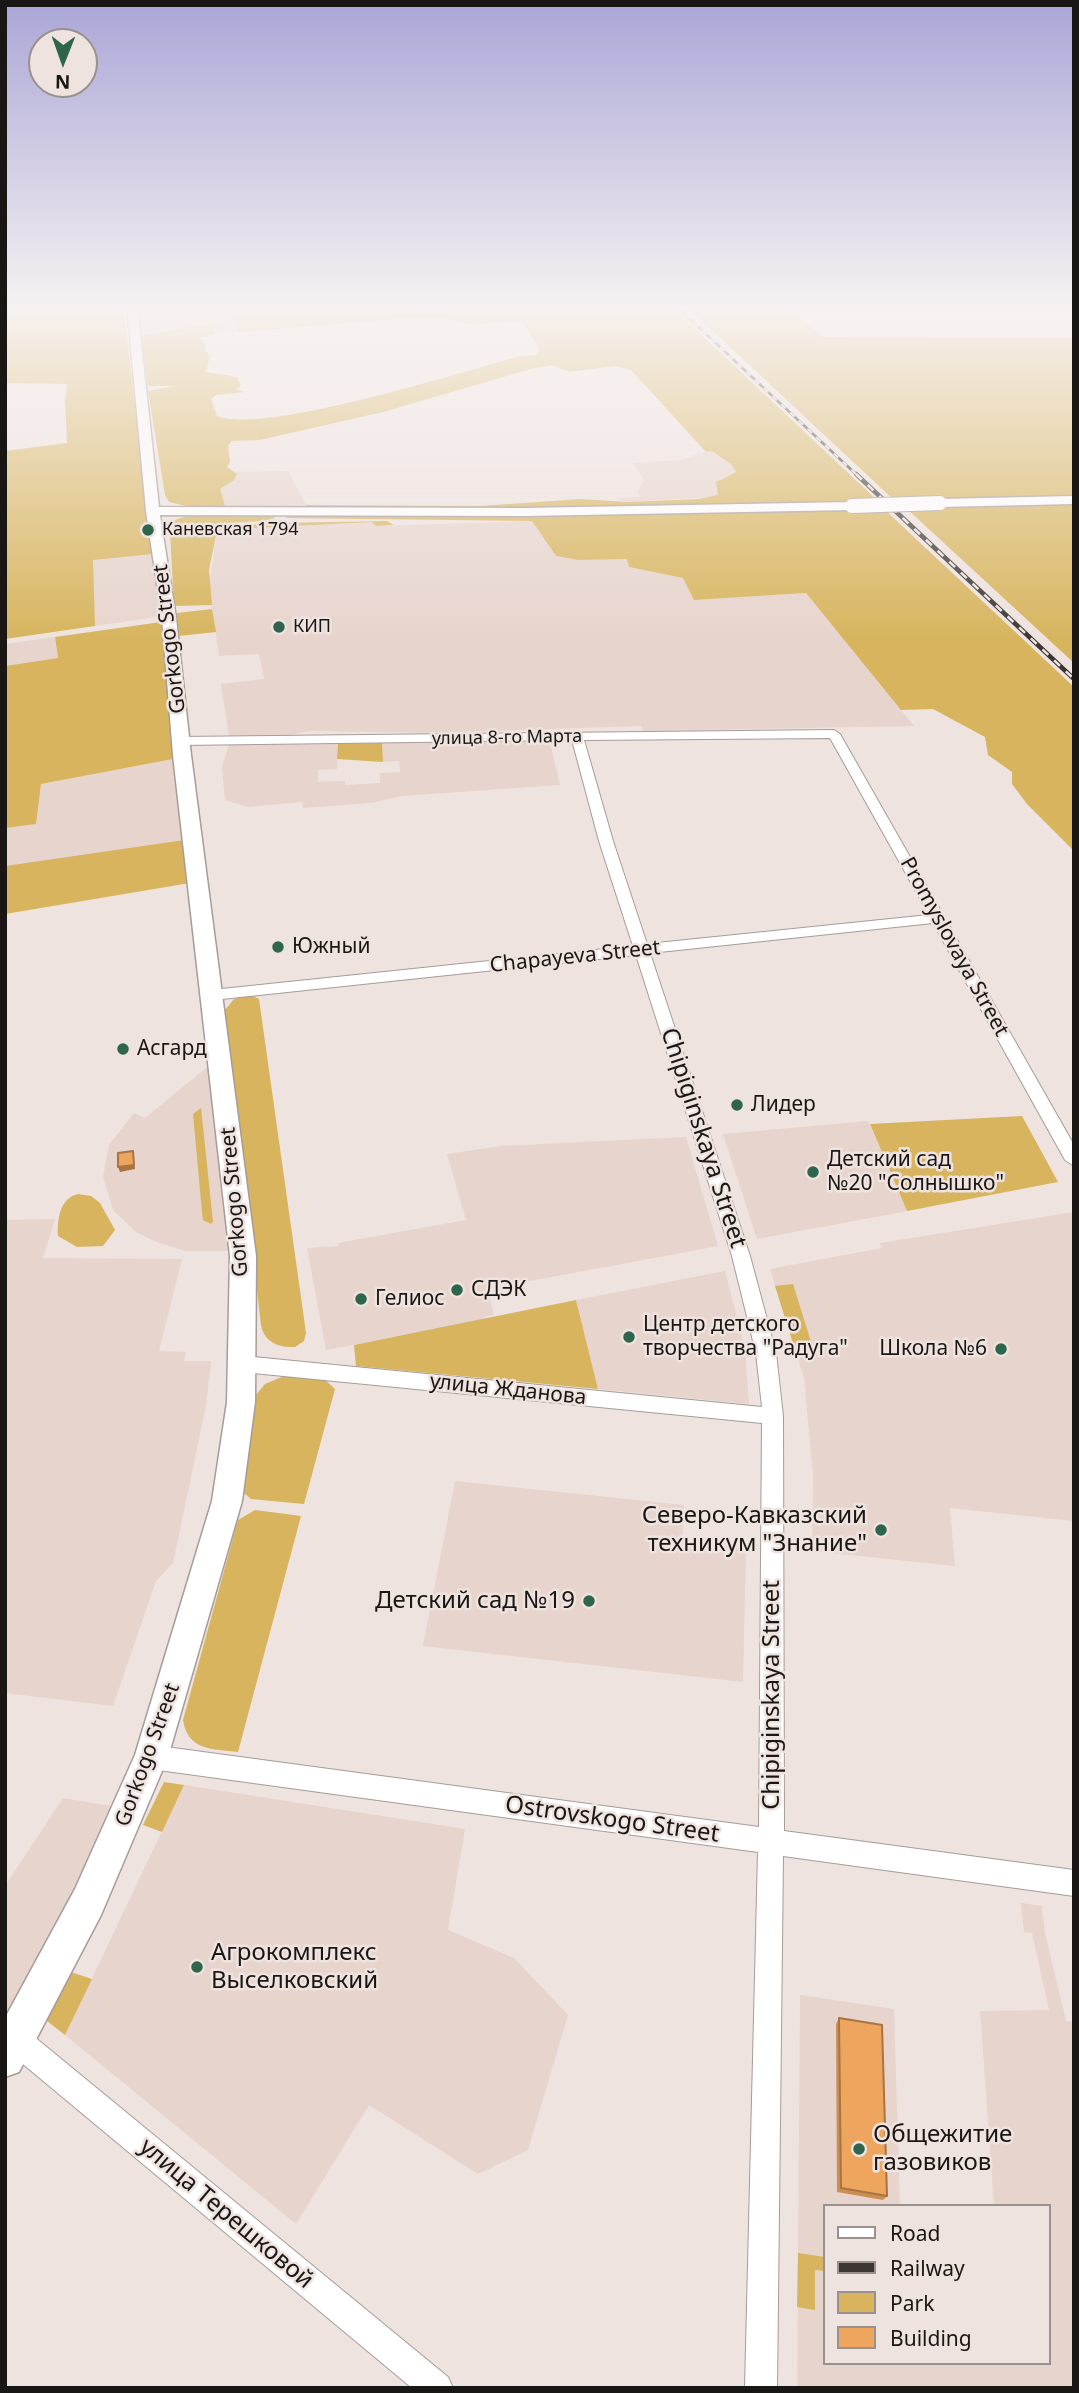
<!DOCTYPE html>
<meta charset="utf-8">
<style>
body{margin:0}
#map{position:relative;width:1079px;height:2393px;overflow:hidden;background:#eee3df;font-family:"Noto Sans",sans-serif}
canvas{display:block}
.frame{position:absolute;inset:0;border:7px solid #191614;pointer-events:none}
.legend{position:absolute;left:823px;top:2204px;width:228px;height:161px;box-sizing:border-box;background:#eee3df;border:2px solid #99918e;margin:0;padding:9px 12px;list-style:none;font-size:21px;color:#191614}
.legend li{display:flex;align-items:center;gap:14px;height:35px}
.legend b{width:35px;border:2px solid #99918e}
.north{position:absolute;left:28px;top:28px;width:70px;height:70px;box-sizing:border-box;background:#eee3df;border:2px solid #99918e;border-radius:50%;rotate:181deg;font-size:19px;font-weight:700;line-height:28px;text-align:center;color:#191614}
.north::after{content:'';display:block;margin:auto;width:24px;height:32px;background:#2f654c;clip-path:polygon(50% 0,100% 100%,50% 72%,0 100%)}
</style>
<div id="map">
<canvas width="1079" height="2393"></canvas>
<div class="frame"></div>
<ul class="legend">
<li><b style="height:9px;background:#fff"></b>Road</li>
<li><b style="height:9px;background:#3b3634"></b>Railway</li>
<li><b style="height:19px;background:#d7b45d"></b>Park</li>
<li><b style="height:19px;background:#eea55e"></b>Building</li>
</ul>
<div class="north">N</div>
</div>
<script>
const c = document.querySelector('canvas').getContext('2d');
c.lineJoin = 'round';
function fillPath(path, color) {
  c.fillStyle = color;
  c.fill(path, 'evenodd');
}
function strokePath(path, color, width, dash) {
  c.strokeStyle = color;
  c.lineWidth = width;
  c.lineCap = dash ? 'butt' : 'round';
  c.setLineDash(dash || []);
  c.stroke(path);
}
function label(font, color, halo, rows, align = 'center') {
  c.font = font + ' "Noto Sans",sans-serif';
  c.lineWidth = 5;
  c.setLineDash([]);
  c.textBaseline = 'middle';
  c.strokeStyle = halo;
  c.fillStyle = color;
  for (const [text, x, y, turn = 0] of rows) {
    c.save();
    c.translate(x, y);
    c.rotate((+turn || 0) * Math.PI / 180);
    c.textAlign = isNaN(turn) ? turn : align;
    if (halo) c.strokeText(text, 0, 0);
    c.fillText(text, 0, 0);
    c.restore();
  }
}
const built = new Path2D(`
 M138 306H231L238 332 216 333 214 330 220 325 210 323 141 335Z
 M711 450 731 464 736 472 719 479 718 495 714 497 628 502 615 499 640 497 638 491 644 480 633 463 680 460Z
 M288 471 308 509H226L219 488 231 481 237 472Z
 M532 521 556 556 578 560 627 559 629 567 683 578 694 600 806 593 914 726 643 731 641 726 435 733 309 731 289 735 229 737 221 684 264 679 259 654 219 656 209 587 217 530 373 522 376 526Z
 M153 554 162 616 95 626 92 559Z
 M55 637 58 658 5 666V644Z
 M550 742 560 785 402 796 371 803 303 808 302 802 248 807 225 800 222 767 229 745 338 744 337 769 318 770V782L345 781V785L380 783V773L400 772 399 761 383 762 382 743Z
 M173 759 184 840 5 866V828L36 824 41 784Z
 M211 1064 234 1251H185L154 1241 136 1232 113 1210 103 1177 109 1145 134 1113 145 1118Z
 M868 1121 907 1211 757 1239 723 1134Z
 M686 1137 718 1246 487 1289 494 1315 484 1317V1320L326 1350 307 1248 339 1246 338 1243 466 1220 447 1154 501 1146Z
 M1074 1212V1521L950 1508 955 1566 812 1551 813 1475 804 1378 770 1269 882 1248 880 1243Z
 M55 1219 43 1258 182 1259 159 1351 186 1352 184 1361H211L206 1406 173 1563 156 1581 113 1706 5 1693V1220Z
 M725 1271 745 1348 749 1404 598 1389 576 1300Z
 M455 1481 684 1505 682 1542 746 1549 743 1682 423 1646Z
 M184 1785 465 1829 448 1930 514 1958 568 2015 528 2150 478 2174 369 2105 296 2224 65 2035Z
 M63 1798 117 1807 5 2034V1886Z
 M1021 1903 1042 1906 1045 1933 1066 2021 1074 2022V2388H797L800 1995 894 2009 900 2206H825V2363H1049V2206H994L980 2011 1049 2010 1032 1933 1024 1932Z`);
const green = new Path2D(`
 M123 306 153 554 93 560 95 626 5 639V451L67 443 65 400 67 384 5 383V308Z
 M231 306H671L879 502 642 509H308L306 505 480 506 581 499 628 502 699 499 718 495 716 482 736 472 731 464 712 451 706 452 631 370 616 366 569 372 552 365 531 369 383 412 260 440 232 441 228 446 230 462 227 467 237 474 234 480 220 489 226 509 195 508 169 502 165 495 148 391 175 386H148L141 336 210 323 220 325 214 330 216 334 200 338 206 345 205 351 210 355 206 372 237 377 241 386 236 389 245 392 216 395 211 399 217 416C263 435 465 371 520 356L537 355 539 347 521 321 473 325 446 318 399 319 238 332Z
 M686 306H783L824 337 1074 338V496L895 501Z
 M1074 503V663L906 508Z
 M883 508 1074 687V851L1027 804 1012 784V772L988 755 985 737 933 709 901 710 806 593 694 600 683 578 629 567 627 559 578 560 556 556 532 521 285 518 294 514Z
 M270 514 275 518 264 521 181 526 171 523C185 509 248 514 270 514Z
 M387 521 394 525 376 526 372 522 217 530 209 570 212 605 174 606 170 533 200 528 277 523Z
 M212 609 216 632 178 636 177 613Z
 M161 622 173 759 41 784 36 824 5 828V666L58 658 55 637Z
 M382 743 383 762 337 759 338 744Z
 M184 840 190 883 5 914V866Z
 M251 995 259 999 306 1333 304 1341 295 1347C279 1348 264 1342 261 1325L225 1010 234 999Z
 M201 1108 213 1222 211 1224 203 1220 202 1212 193 1114Z
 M1022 1116 1058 1182 907 1211 870 1124Z
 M78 1194 91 1196 100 1203 115 1230 103 1246 77 1247 58 1236C57 1219 60 1198 78 1194Z
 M793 1284 812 1345 794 1347 775 1286Z
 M576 1300 598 1389 356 1366 354 1345Z
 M284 1376 324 1379 335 1389 304 1504 251 1499 244 1493 254 1397 265 1384Z
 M255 1510 301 1516 238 1752C213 1749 188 1751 183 1720L238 1520Z
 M164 1782 184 1785 162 1832 143 1825Z
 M71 1972 92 1979 65 2035 47 2021Z
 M798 2253 825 2257V2271L815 2270V2310L797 2307Z`);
const minor = new Path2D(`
 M834 730 840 734 1074 1145V1166L1065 1160 933 923 650 953 750 1256 776 1353 783 1416 784 1831 1074 1870V1896L783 1856 777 2388H745L758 1852 151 1769 142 1765 139 1757 142 1749 151 1745 759 1827 762 1423 243 1372 236 1370 233 1364 236 1358 243 1356 762 1407 756 1353 732 1256 636 955 212 1000 204 995 212 990 633 946 599 841 572 740 181 745 175 741 181 737ZM830 738 929 915 647 944 613 841 584 740Z
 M16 2026 26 2030 448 2377 453 2388H412L6 2050V2030Z`);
const secondary = new Path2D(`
 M127 306H137L159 507 525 508 852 502 859 506 852 510 525 516 160 515 176 618 191 755 256 1256 255 1402 242 1501 168 1757 101 1915 19 2072 5 2077V2018L75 1889 135 1755 212 1501 227 1402 230 1256 173 755 162 618 146 511Z
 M1074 496V504L940 507 933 503 940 499Z`);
const railFar1 = new Path2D(`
 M676 306 858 476`);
const rail = new Path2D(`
 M856 474 1074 679`);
const secondaryBridge = new Path2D(`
 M852 506 940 503`);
const wall = new Path2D(`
 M839 2018 887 2196 883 2200 837 2192 836 2024Z`);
const shadedWall = new Path2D(`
 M133 1151 135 1169 120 1172 118 1167Z`);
const building = new Path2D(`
 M133 1151 134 1165 118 1167V1153Z
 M839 2018 882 2025 887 2196 841 2188Z`);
const markers = [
 [148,530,7,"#2f654c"],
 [279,627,7,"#2f654c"],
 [278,947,7,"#2f654c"],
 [123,1049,7,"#2f654c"],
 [737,1105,7,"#2f654c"],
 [813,1172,7,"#2f654c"],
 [457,1290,7,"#2f654c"],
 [361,1299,7,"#2f654c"],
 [629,1337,7,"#2f654c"],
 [1001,1349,7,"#2f654c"],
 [881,1530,7,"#2f654c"],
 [589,1601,7,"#2f654c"],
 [197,1967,7,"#2f654c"],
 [859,2149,7,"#2f654c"]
];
const farPoinames = [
 ["Каневская 1794",162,530],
 ["КИП",293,627]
];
const farStreetnames = [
 ["улица 8-го Марта",507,738,-1]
];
const streetNames = [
 ["Gorkogo Street",170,639,-97],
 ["Promyslovaya Street",954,947,61],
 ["Chapayeva Street",575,957,-6],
 ["Gorkogo Street",235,1202,-95],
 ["улица Жданова",508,1390,6],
 ["Gorkogo Street",148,1755,-70]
];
const poiNames = [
 ["Южный",292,947],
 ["Асгард",137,1049],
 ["Лидер",751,1105],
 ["Детский сад",827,1160],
 ["№20 \"Солнышко\"",827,1184],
 ["СДЭК",471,1290],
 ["Гелиос",375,1299],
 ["Центр детского",643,1325],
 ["творчества \"Радуга\"",643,1349],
 ["Школа №6",987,1349,"right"]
];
const nearStreetnames = [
 ["Chipiginskaya Street",703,1138,72],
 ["Chipiginskaya Street",772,1695,-90],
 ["Ostrovskogo Street",612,1820,8],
 ["улица Терешковой",226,2214,40]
];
const nearPoinames = [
 ["Северо-Кавказский",867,1516],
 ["техникум \"Знание\"",867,1544],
 ["Детский сад №19",575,1601],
 ["Агрокомплекс",211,1953,"left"],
 ["Выселковский",211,1981,"left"],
 ["Общежитие",873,2135,"left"],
 ["газовиков",873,2163,"left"]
];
fillPath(built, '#e7d4cd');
fillPath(green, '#d7b45d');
strokePath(minor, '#a69c98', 2);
strokePath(secondary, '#a69c98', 3);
fillPath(minor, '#fff');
fillPath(secondary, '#fff');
strokePath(railFar1, '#3b3634', 2.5);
strokePath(rail, '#3b3634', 4.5);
strokePath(railFar1, '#eee3df', 2, [6]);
strokePath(rail, '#eee3df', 2.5, [8]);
strokePath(secondaryBridge, '#a69c98', 16, []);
strokePath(secondaryBridge, '#fff', 14);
fillPath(wall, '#cd8e51');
fillPath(shadedWall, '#a77442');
fillPath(building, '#eea55e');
strokePath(building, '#a77442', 2);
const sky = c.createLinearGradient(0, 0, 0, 641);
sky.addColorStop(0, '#aaa6d7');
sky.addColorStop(0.48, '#f7f2f1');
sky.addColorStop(1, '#f7f2f100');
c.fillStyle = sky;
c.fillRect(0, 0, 1079, 641);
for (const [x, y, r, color] of markers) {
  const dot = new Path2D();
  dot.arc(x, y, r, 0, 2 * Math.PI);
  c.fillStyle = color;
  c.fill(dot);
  strokePath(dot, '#eee3df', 2.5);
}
label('18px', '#191614', '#eee3df', farPoinames, 'left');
label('18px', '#191614', '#eee3df', farStreetnames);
label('21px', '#191614', '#eee3df', streetNames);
label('21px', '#191614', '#eee3df', poiNames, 'left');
label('24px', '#191614', '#eee3df', nearStreetnames);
label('24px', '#191614', '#eee3df', nearPoinames, 'right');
</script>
